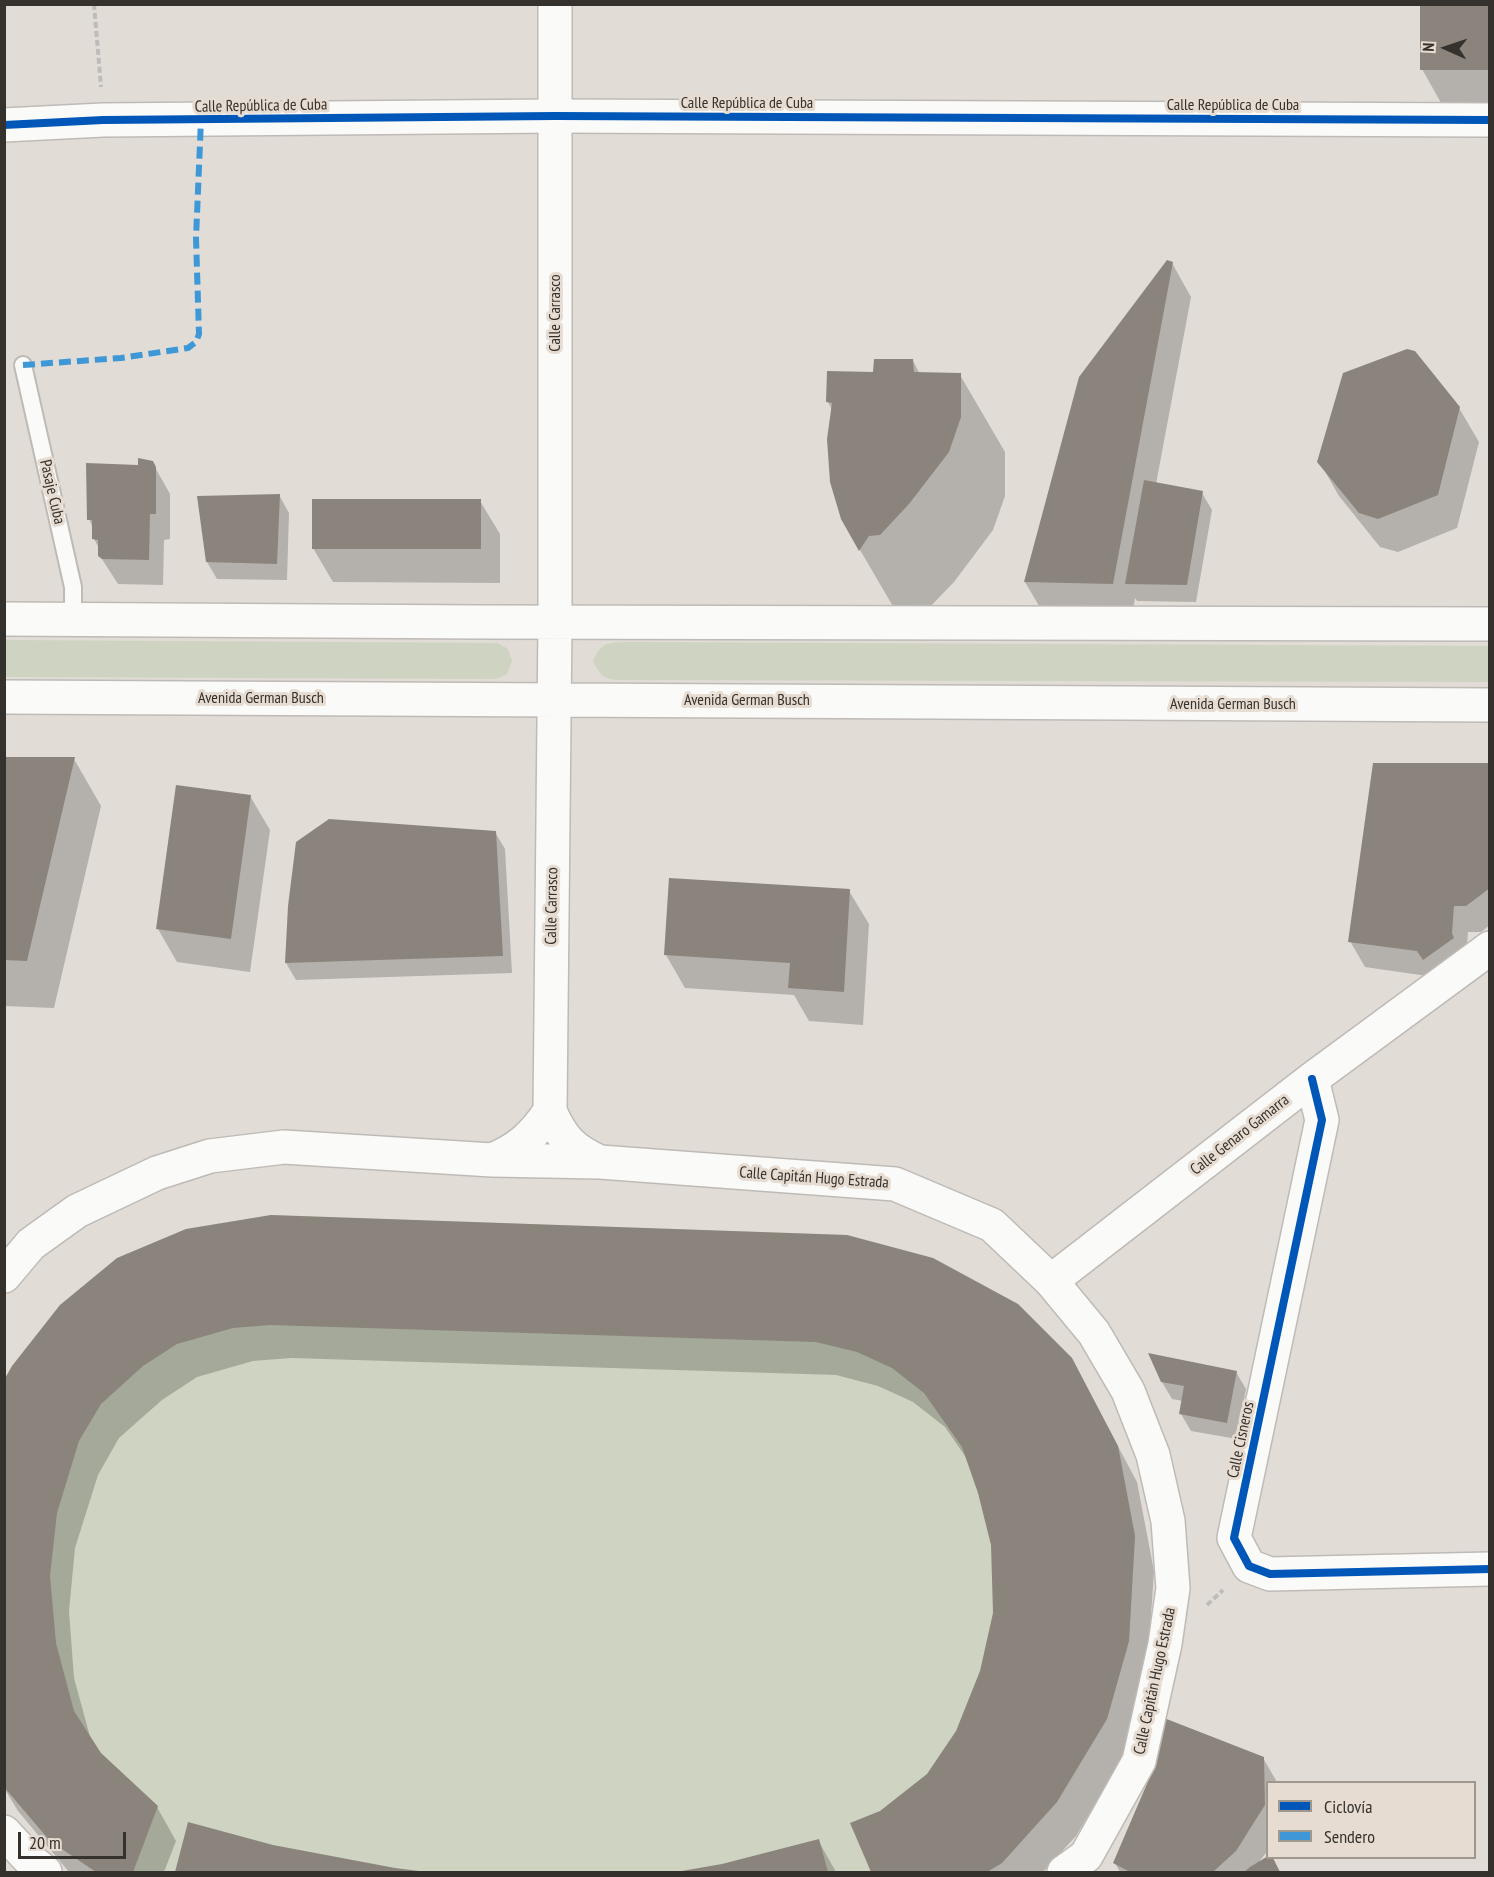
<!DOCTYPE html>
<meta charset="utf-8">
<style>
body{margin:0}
#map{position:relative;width:1494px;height:1877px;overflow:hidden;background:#e1dcd6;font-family:"PT Sans Narrow",sans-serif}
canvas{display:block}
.frame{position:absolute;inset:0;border:6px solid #35312d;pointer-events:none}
.legend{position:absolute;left:1266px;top:1781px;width:210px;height:78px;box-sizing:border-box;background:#e6dcd1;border:2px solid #9f988f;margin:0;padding:8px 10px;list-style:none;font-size:18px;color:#35312d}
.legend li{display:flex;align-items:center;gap:12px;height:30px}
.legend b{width:30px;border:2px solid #9f988f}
.north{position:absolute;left:1416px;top:18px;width:60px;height:60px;-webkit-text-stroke:4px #e6dcd1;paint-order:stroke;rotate:273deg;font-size:16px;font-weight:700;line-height:24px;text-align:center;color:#35312d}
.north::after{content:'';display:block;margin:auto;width:21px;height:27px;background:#35312d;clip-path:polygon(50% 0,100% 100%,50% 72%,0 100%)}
.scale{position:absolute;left:18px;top:1832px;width:108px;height:27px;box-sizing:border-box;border:3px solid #35312d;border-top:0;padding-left:8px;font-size:18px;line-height:21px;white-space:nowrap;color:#35312d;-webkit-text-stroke:4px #e6dcd1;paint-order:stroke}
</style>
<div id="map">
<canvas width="1494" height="1877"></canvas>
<div class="frame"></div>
<ul class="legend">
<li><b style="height:8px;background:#0057b8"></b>Ciclovía</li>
<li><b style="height:8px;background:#3e97d7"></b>Sendero</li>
</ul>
<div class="north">N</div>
<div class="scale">20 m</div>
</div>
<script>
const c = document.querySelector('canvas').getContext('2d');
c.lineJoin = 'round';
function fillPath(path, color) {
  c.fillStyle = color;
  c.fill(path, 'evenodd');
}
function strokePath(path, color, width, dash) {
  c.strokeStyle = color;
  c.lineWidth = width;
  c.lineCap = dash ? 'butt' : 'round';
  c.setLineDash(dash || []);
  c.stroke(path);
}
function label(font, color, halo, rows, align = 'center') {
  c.font = font + ' "PT Sans Narrow",sans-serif';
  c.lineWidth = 6;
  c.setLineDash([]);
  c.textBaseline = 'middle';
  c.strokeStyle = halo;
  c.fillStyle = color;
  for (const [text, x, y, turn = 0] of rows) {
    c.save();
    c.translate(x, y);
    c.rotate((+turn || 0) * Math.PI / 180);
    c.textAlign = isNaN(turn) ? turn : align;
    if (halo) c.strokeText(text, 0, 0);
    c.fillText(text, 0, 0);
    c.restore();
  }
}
const green = new Path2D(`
 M5 640 497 643 508 649 512 661 507 674 496 679 5 677Z
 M625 642 1489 646 1490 682 624 680C606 680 601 678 593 661 601 643 606 643 625 642Z
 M271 1215 847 1235 933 1258 1018 1304 1072 1358 1118 1446 1135 1536 1129 1641 1107 1719 1057 1802 1002 1863 987 1872H96L50 1841 5 1787 4 1380 12 1366 60 1305 117 1258 186 1229Z`);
const shadow = new Path2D(`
 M1490 4V117H1449L1422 69Z
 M1172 263 1191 297 1156 484 1202 493 1212 510 1196 602 1137 601 1135 598 1132 617 1045 616 1025 582 1081 378Z
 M913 361 920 374 960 375 1005 452V496L993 530 954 582 925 612 905 627 842 519 832 410 828 402 875 373Z
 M1459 408 1479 442 1457 528 1398 552 1380 547 1339 496 1319 461Z
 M152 462 170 494V539L164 540 163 585 118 584 100 556V550L94 539 93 528 89 519 140 466Z
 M279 495 289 513 287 580 217 579 207 562Z
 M480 501 500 534V583L333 582 313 548Z
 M4 758 74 759 101 806 54 1008 4 1006Z
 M1490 764V925L1481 932H1468L1466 960 1434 977 1365 967 1350 941Z
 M250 796 270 830 250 972 177 962 158 929Z
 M495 832 505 849 512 973 296 980 286 963 289 907Z
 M849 891 869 924 863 1025 809 1021 794 995 685 988 666 955Z
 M271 1216 1090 1394 1137 1482 1154 1571 1147 1676 1126 1753 1076 1836 1043 1872H872L852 1823 881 1812 928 1775 958 1732 981 1671 994 1613 992 1545 979 1492 967 1459 945 1427 913 1402 878 1386 836 1375 291 1358 253 1361 197 1377 162 1400 119 1438 98 1475 75 1548 69 1611 74 1678 91 1740 100 1754 157 1807 176 1841 164 1872H69L18 1811 4 1788V1383Z
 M1236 1372 1246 1389 1237 1439 1191 1431 1181 1414 1183 1401 1172 1399 1162 1382Z
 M1263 1758 1277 1782H1268V1850L1259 1862 1268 1857 1271 1858 1280 1872H1120L1115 1863Z
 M189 1824 272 1846 394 1870 419 1872H177Z
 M818 1840 836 1872H678L722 1865Z`);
const building = new Path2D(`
 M1420 4H1490V70H1420Z
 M1167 260 1173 262 1113 584 1024 582 1079 377Z
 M1407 349 1415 351 1460 407 1438 495 1378 519 1359 513 1317 462 1343 373Z
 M874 359H913L914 372 961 373V417L949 452 909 504 880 535 869 536 859 551 841 519 830 482 827 439 832 403 826 402 827 371 873 372Z
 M138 458 153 461 156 467V514H150L149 560 102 559 98 556V540L92 539V520H87L86 463 138 465Z
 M1144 480 1203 491 1187 585 1125 584Z
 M280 494 277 564 206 562 197 496Z
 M312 499H481V549H312Z
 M4 757H75L27 961 4 960Z
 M1373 763H1490V888L1466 906H1454L1452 933 1454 938 1423 960 1417 951 1348 942Z
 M176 785 251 795 231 939 156 929Z
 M329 819 496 831 503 956 285 963 288 906 296 842Z
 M669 878 850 889 844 992 788 988 790 963 664 955Z
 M271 1215 847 1235 933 1258 1018 1304 1072 1358 1118 1446 1135 1536 1129 1641 1107 1719 1057 1802 1002 1863 987 1872H871L850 1823 880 1811 927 1774 956 1731 980 1671 993 1613 991 1545 978 1493 962 1447 924 1393 892 1368 857 1352 816 1342 270 1325 233 1328 177 1344 143 1366 101 1404 79 1441 57 1513 50 1576 56 1643 74 1711 101 1753 158 1806 133 1872H96L50 1841 4 1787V1380L12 1366 60 1305 117 1258 186 1229Z
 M1148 1353 1237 1371 1227 1423 1179 1414 1184 1386 1161 1382Z
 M1164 1718 1264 1757 1265 1805 1236 1851 1213 1872H1130L1113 1863 1155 1765Z
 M188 1822 273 1845 395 1868 419 1871V1872H175Z
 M819 1839 828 1872H676L722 1864Z
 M1268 1856V1858H1273L1280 1872H1244L1250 1867Z`);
const path = new Path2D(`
 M94 4 101 87
 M1207 1605 1223 1590`);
const service = new Path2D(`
 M23 365 73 587V619`);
const minor = new Path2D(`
 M4 125 103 120 555 116 1490 120
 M1312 1079 1322 1120 1234 1538 1249 1566 1270 1574 1490 1569
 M1051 1281 1312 1079 1490 948`);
const secondary = new Path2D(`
 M555 4V622`);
const primary = new Path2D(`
 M4 619 481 622 1490 624
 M555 622 550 1111C562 1139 573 1150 600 1162
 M4 697 1490 705
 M492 1160C519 1149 534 1135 550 1111
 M4 1276 31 1244 77 1211 157 1173 210 1156 284 1147 492 1160 600 1162 895 1184 992 1225 1051 1281 1094 1333 1128 1391 1153 1455 1168 1521 1173 1588 1165 1644 1139 1761 1086 1856 1064 1872
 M4 1832 29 1859 45 1872`);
const quiet = new Path2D(`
 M23 365 121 358 188 348 196 342 199 334 196 238 201 120`);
const cycleway = new Path2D(`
 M4 125 103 120 555 116 1490 120
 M1312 1079 1322 1120 1234 1538 1249 1566 1270 1574 1490 1569`);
const streetNames = [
 ["Calle República de Cuba",747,103],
 ["Calle República de Cuba",1233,105],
 ["Calle República de Cuba",261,106,-1],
 ["Calle Carrasco",555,313,-90],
 ["Pasaje Cuba",52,492,77],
 ["Avenida German Busch",261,698],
 ["Avenida German Busch",747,700],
 ["Avenida German Busch",1233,704],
 ["Calle Carrasco",552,906,-89],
 ["Calle Genaro Gamarra",1240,1135,-38],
 ["Calle Capitán Hugo Estrada",814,1178,4],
 ["Calle Cisneros",1241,1440,-78],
 ["Calle Capitán Hugo Estrada",1155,1681,-78]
];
fillPath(green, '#ced4c1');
fillPath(shadow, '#0003');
fillPath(building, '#8b847c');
strokePath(service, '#bebab6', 20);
strokePath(minor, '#bebab6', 36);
strokePath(secondary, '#bebab6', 36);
strokePath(primary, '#bebab6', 36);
strokePath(path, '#bebcbb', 4, [6, 3]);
strokePath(service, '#fafaf9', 16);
strokePath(minor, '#fafaf9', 33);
strokePath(secondary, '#fafaf9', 33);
strokePath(primary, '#fafaf9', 33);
strokePath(quiet, '#3e97d7', 6, [12, 6]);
strokePath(cycleway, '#0057b8', 8);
label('16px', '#35312d', '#e6dcd1', streetNames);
</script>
